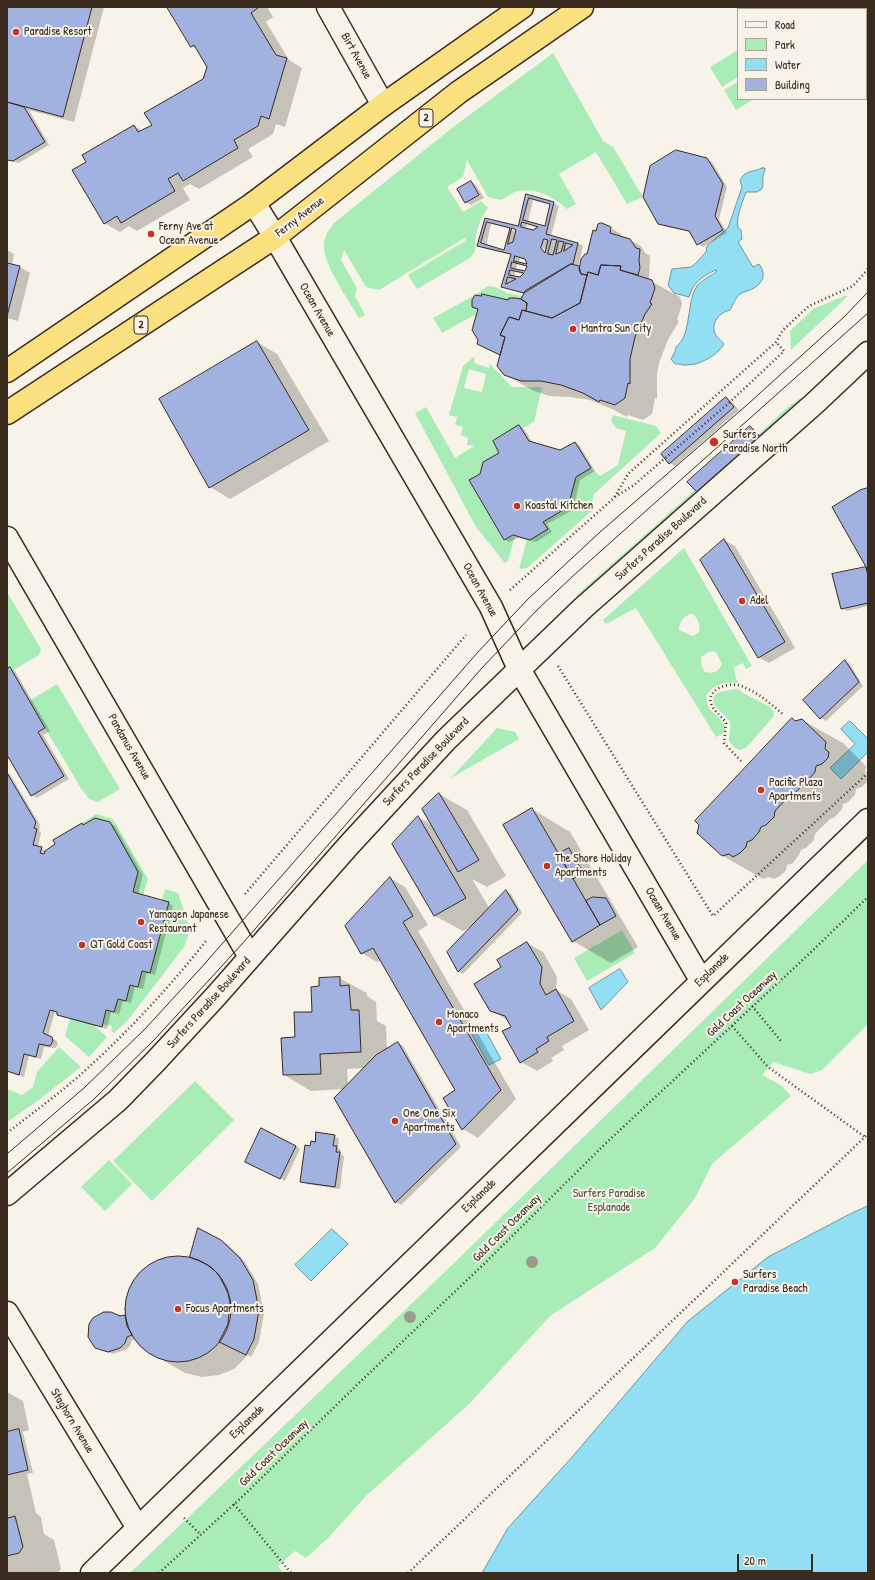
<!DOCTYPE html>
<style>
body{margin:0}
#map{position:relative;width:875px;height:1580px;overflow:hidden;background:#f7f3e8;font-family:"Patrick Hand",sans-serif}
canvas{display:block}
.frame{position:absolute;inset:0;border:8px solid #3b2a1e;pointer-events:none}
.legend{position:absolute;left:737px;top:8px;width:130px;height:92px;box-sizing:border-box;background:#f7f3e8;border:1px solid #aca397;margin:0;padding:5px 7px;list-style:none;font-size:12px;color:#3b2a1e}
.legend li{display:flex;align-items:center;gap:8px;height:20px}
.legend b{width:20px;border:1px solid #aca397}
.scale{position:absolute;left:737px;top:1554px;width:76px;height:18px;box-sizing:border-box;border:2px solid #3b2a1e;border-top:0;padding-left:5px;font-size:12px;line-height:14px;white-space:nowrap;color:#3b2a1e;-webkit-text-stroke:3px #f7f3e8;paint-order:stroke}
</style>
<div id="map">
<canvas width="875" height="1580"></canvas>
<div class="frame"></div>
<ul class="legend">
<li><b style="height:5px;background:#f7f3e8"></b>Road</li>
<li><b style="height:11px;background:#a9ecb7"></b>Park</li>
<li><b style="height:11px;background:#92def2"></b>Water</li>
<li><b style="height:11px;background:#a1b1e0"></b>Building</li>
</ul>
<div class="scale">20 m</div>
</div>
<script>
const c = document.querySelector('canvas').getContext('2d');
c.lineJoin = 'round';
function fillPath(path, color) {
  c.fillStyle = color;
  c.fill(path, 'evenodd');
}
function strokePath(path, color, width, dash) {
  c.strokeStyle = color;
  c.lineWidth = width;
  c.lineCap = dash ? 'butt' : 'round';
  c.setLineDash(dash || []);
  c.stroke(path);
}
function label(font, color, halo, rows, align = 'center') {
  c.font = font + ' "Patrick Hand",sans-serif';
  c.lineWidth = 4;
  c.setLineDash([]);
  c.textBaseline = 'middle';
  c.strokeStyle = halo;
  c.fillStyle = color;
  for (const [text, x, y, turn = 0] of rows) {
    c.save();
    c.translate(x, y);
    c.rotate((+turn || 0) * Math.PI / 180);
    c.textAlign = isNaN(turn) ? turn : align;
    if (halo) c.strokeText(text, 0, 0);
    c.fillText(text, 0, 0);
    c.restore();
  }
}
const green = new Path2D(`
 M738 50V77L722 87 710 67Z
 M553 53 603 141 613 147 643 197 627 204 596 152 559 174 576 204 567 209C553 197 535 186 515 192 511 193 506 197 502 200L488 197 467 160 463 177 447 187 463 212 481 201 488 208C478 222 475 234 475 251L470 258 417 289 408 275 465 241 466 237 379 290 366 287 344 250 341 260 357 288 355 296 365 315 359 318C349 301 323 264 324 245 324 237 329 229 334 223L452 128Z
 M738 82V99H754L736 110 724 90Z
 M488 286 496 287 507 293 522 296 521 299 509 298 508 300 483 294 481 296 475 295 472 301V307L478 309 476 314 442 333 433 318 475 295Z
 M844 296H848L791 350 790 331 813 309Z
 M475 356 474 363 489 368 490 364 512 387H542L534 422 521 429 519 425 493 441 499 453 483 462 480 474 470 480 503 540 515 536 508 561 505 563 476 527 415 413 426 407 455 458 474 446 467 445 468 438 461 435 463 427 455 425 457 417 449 415 463 366ZM469 369 486 374 482 392 464 388Z
 M799 399 802 400 575 605 577 595 695 490 697 493 760 437 758 435 791 404 794 403Z
 M613 415 656 426 661 433 593 495V510L527 568 519 569 527 539 530 540 548 529 543 522 576 477 591 468 600 476 618 465 626 431 616 428 611 421Z
 M684 548 752 666 746 669 743 663 734 667 736 679 739 683C725 681 713 684 706 696 707 701 707 705 710 709 716 717 737 729 716 737L636 608 606 624 603 620ZM690 614H693C698 619 701 626 699 632L693 636 679 630C679 623 683 617 690 614ZM714 651 717 654 722 664C718 672 714 674 705 672L702 667 701 657 709 652Z
 M7 592 41 649 39 655 12 671 7 669Z
 M57 684 120 789 98 802 89 799 82 790 29 701Z
 M738 689 743 693 770 707 773 711 774 716 746 748 739 750C721 741 734 733 729 721 726 715 720 712 716 707 705 691 728 690 738 689Z
 M497 728 515 732 519 739 451 778Z
 M96 814 113 819 148 879 143 895 133 892 138 872 110 822 95 818 83 825 82 823Z
 M868 860V1024L822 1070 810 1074 773 1062 762 1075 782 1086 791 1096 712 1164 695 1198 655 1248 550 1316 469 1404 366 1496 328 1538 306 1558 295 1551 278 1566 283 1573H130L452 1265Z
 M165 889 178 893 189 925 188 936 184 947 128 1020 114 1033 111 1031 112 1026 103 1024 106 1010 114 1012 118 999 126 1001 130 985 138 987 142 971 150 973 168 902 162 900Z
 M622 930 635 953 587 981 574 958Z
 M70 1018 96 1025V1027L107 1037 89 1057 65 1036Z
 M59 1047 81 1067 36 1102 7 1122V1089L22 1095 33 1087 37 1072Z
 M195 1081 234 1120 152 1201 113 1161Z
 M109 1160 132 1184 105 1211 81 1187Z`);
const water = new Path2D(`
 M762 168H765C765 173 763 173 763 177 762 181 764 184 762 189L757 192H746C742 204 736 215 738 228L741 230 742 239 738 242 753 267 759 264C766 273 764 282 754 288 750 291 744 291 740 294 735 298 733 305 730 310 718 313 709 325 717 337 719 339 722 341 724 344 718 355 700 365 687 365 682 366 679 363 675 364L671 359 675 352 676 347C692 335 686 302 697 286 701 280 712 276 717 271L715 270C701 278 694 281 689 297L674 293 668 285 672 269 691 267 696 263 706 252 707 246 728 228 742 187 740 180C746 169 753 173 762 168Z
 M850 721 868 739V752L841 779 830 768 855 744 841 729Z
 M620 969 628 982 601 1010 589 988Z
 M483 1026 501 1059 489 1065 471 1033Z
 M868 1206V1573H482L508 1528 573 1456 688 1321 768 1257 848 1215Z
 M332 1229 348 1244 311 1281 295 1265Z`);
const shadow = new Path2D(`
 M7 7H104L74 122 29 110 49 145 19 163 7 160Z
 M168 7H267L273 17 266 22 289 60 302 68 285 127 276 124 273 134 248 149 253 157 199 189 190 184 183 188 190 200 137 231 129 226 120 232 104 223 87 162 134 126 143 131 153 125 203 79 208 66 198 50 192 46Z
 M707 159 712 162 727 187 719 219 727 233 703 247 698 244 690 232 664 226 659 223Z
 M471 182 476 185 484 198 471 205 466 202Z
 M527 196 554 203 559 206 551 236 578 243 583 246 578 267 581 268 588 256 597 232 607 226 621 234V237L630 240 641 246 645 253 650 256 649 280 680 297 682 304 677 320 679 321 667 342 659 363 657 375V399L655 398 652 414 643 420 628 415 627 417 612 409 590 400 570 397 549 396 532 390 504 374 501 355 478 344V310L473 307 522 301 525 294 503 286 511 255 483 248 479 245 485 219 518 227ZM533 200 551 205 545 227 528 222ZM491 224 510 228 507 227 508 225 517 230V233L510 229 505 251 486 246ZM527 224 539 227 533 231 526 229ZM537 245 546 250V252L536 247ZM520 258 526 260 529 265 519 263ZM517 264 528 267 525 272 516 270ZM515 272 524 274 520 278 514 277Z
 M7 250 14 254 12 265 20 267 30 273 18 321 7 318Z
 M257 342 277 354 329 441 230 499 210 487Z
 M726 398 731 401 739 410 675 466 670 463Z
 M519 426 524 429 533 443 560 451 575 443 580 446 595 471 580 480 573 510 547 524 552 532 536 542 518 538 509 542 504 539 481 475 501 453Z
 M750 427 755 430 765 440 703 495Z
 M868 489V606L847 611 842 608 868 567Z
 M724 540 735 546 795 648 769 663 758 657Z
 M846 662 850 664 863 686 826 721 821 718Z
 M10 668 15 671 50 731 43 735 69 779 37 798 32 795 9 756 7 757V669Z
 M792 719 797 722 802 720 843 743 866 766 865 773 868 775V781L862 787 856 789 855 795 848 802 843 804 842 809 835 817 830 819 815 834 814 840 806 848 801 850 799 855 793 863 787 865 786 870 780 876 774 879 769 877 763 879 723 856Z
 M7 772 10 774 40 825 39 831 41 832 38 847 47 851 82 824 85 825 110 823 115 826 143 875 138 895 168 903 173 906 155 975 147 973 143 989 135 987 131 1003 123 1001 119 1014 111 1012 107 1029 63 1017 58 1014V1013L55 1012 48 1036 57 1041 58 1045 55 1048 44 1047 41 1059 29 1056 24 1077 7 1072Z
 M439 794 467 810 506 876 487 887 472 879 490 909 507 891 511 894 522 913 463 974 459 972 448 952 473 925 463 931 435 916 393 844 418 817 432 825Z
 M532 809 570 832 638 947 611 963 573 941Z
 M390 878 405 887 428 925 418 931 516 1099 478 1138 463 1129 457 1090 381 960 377 962 362 953Z
 M527 943 543 952 557 977 556 990 571 999 589 1030 562 1046 564 1050 551 1058 553 1061 537 1071 521 1062 512 1027 507 1020 491 1010 503 968Z
 M339 978 367 993V996L376 1002 377 1021 386 1026 387 1049 398 1043 403 1046 461 1147 401 1205 396 1202 335 1098 344 1089 311 1091 284 1075 296 1038 313 1013 320 987ZM364 1068 348 1085 347 1069Z
 M334 1136 339 1139 338 1148 341 1150V1154L344 1156 340 1189 306 1184 302 1182 311 1147 315 1143Z
 M296 1146 300 1149 285 1181 251 1164Z
 M198 1230 227 1244 245 1262 258 1284 264 1313 259 1342 251 1357 248 1355 234 1369 219 1375 202 1377 185 1373 157 1357 143 1347 135 1338 132 1340 130 1346 125 1350 113 1354 96 1347 120 1317 126 1315 127 1298 132 1282 143 1270 157 1261 173 1257 190 1258Z
 M7 1392 23 1401 29 1430 22 1432 23 1433 33 1473 27 1474 36 1513 41 1517 44 1534 54 1540 61 1569 58 1573H7Z`);
const building = new Path2D(`
 M7 7H92L63 117 7 102Z
 M167 7H258V8L251 13 276 55 287 58 269 119 261 116 258 126 234 140 238 148 183 181 178 173 168 179 175 191 121 223 117 216 104 224 72 170 86 162 82 155 134 125 138 132 152 125 144 113 203 79 207 67 194 45 191 47Z
 M854 7H868V74L866 71V9H854Z
 M7 102 24 107 45 142 13 161 7 160Z
 M676 150 707 158 723 184 715 216 723 230 697 245 689 231 658 224 643 197 650 166Z
 M471 181 479 195 465 203 457 189Z
 M526 194 554 202 546 234 578 243 573 264H571L524 293 501 287 511 254 477 246 485 218 518 226ZM529 198 550 204 545 226 523 220ZM487 222 510 228 504 250 481 243ZM522 222 538 227 533 230 521 227ZM512 228 516 230 513 242 508 244ZM544 239 548 240 545 253 541 248ZM552 239 557 240 553 255 548 254ZM559 241 564 242 561 252 556 254ZM566 243 573 245 564 251ZM515 256 525 259 527 264 514 261ZM512 262 527 266 525 271 511 268ZM510 270 524 273 520 277 509 275ZM508 277 516 279 506 284Z
 M602 223 611 227 610 233 630 239 636 248 640 249 639 261 640 268 638 275 620 270 621 266 601 265 598 275 588 272 587 275 581 274 579 270 581 259 585 254H587L593 230 596 231 598 224Z
 M7 263 20 266 7 316Z
 M571 264 579 266 581 274 587 275 580 303 552 318 526 311 527 303 521 299 525 291Z
 M601 265 621 266 620 270 652 280 655 288 650 303 652 304 645 314 635 337 630 359V384L628 383 625 398 615 405 600 400 599 402 583 393 561 385 541 381H521L504 375 497 366 505 337 500 335 509 317 519 320 522 310 552 318 580 303 588 272 598 275Z
 M482 294 508 300 509 298H515L521 299 527 303 526 311 522 310 519 320 509 317 500 335 505 337 500 355 477 344 478 340 472 330 478 309 472 307V300L475 295 481 296Z
 M257 341 309 430 209 488 159 399Z
 M726 397 734 407 669 464 661 454Z
 M519 425 529 441 560 450 575 442 591 468 576 477 568 507 543 522 548 529 530 540 513 535 504 540 469 480 480 474 483 462 499 453 493 441Z
 M750 426 760 437 698 493 687 482Z
 M868 488V575L866 567 832 507 860 490Z
 M724 539 785 642 758 658 700 560Z
 M866 567 868 575V603L841 609 832 574Z
 M845 660 859 682 820 719 803 700Z
 M10 667 45 728 38 732 64 776 31 796 7 755V669Z
 M792 718 795 721 802 719 826 742 825 749 829 752 828 758 822 764 816 766 815 772 808 780 803 781 802 786 794 794 789 796 775 811 774 817 766 825 761 827 759 832 752 840 747 842 746 847 740 853 733 857 729 854 722 856 697 833 699 825 695 821Z
 M7 773 36 822 34 828 37 829 33 845 42 847 40 853 44 854 45 851 55 844 53 840 82 823 83 825 95 818 110 822 138 872 133 892 169 902 150 973 142 971 138 987 130 985 126 1001 118 999 114 1012 106 1010 102 1027 57 1015V1012L50 1010 43 1033 52 1037 53 1041 50 1046 39 1044 36 1057 24 1054 19 1075 7 1071Z
 M439 793 479 860 458 872 422 809Z
 M532 808 600 925 572 942 503 825Z
 M418 816 466 898 434 916 392 844Z
 M569 848 583 872 573 879 558 854Z
 M390 877 413 916 403 922 501 1090 462 1130 443 1098 455 1090 373 948 361 954 345 926Z
 M506 890 518 910 458 972 447 952Z
 M593 897 606 898 616 916 600 925 586 901Z
 M527 942 542 967 540 984 546 995 556 989 574 1021 547 1037 549 1041 536 1049 538 1052 520 1063 502 1031 511 1027 505 1016 490 1011 474 984 501 967 497 960Z
 M340 977V986L349 985 351 1010H359L361 1052 320 1054 321 1074 283 1075 281 1038 295 1037 294 1012H312L311 987 319 986V978Z
 M398 1042 456 1144 395 1203 334 1098 376 1055Z
 M261 1128 296 1146 280 1179 245 1162Z
 M316 1132 335 1135 333 1146H337L336 1152H340L335 1187 300 1182 305 1145 310 1146 311 1141 315 1142Z
 M198 1228 221 1240 240 1258 253 1280 259 1310 254 1339 246 1355 219 1342 228 1324 230 1303 228 1293 219 1275 211 1267 202 1262 190 1257Z
 M125 1309a53 53 0 1 1 106 0a53 53 0 1 1-106 0Z
 M104 1312H111L120 1316 125 1315 127 1326 132 1335 127 1337 125 1343 120 1348 108 1352 95 1348 88 1337 89 1324 93 1318Z
 M19 1429 28 1470 7 1475V1432Z
 M7 1515 8 1518 15 1516 23 1547 19 1553 7 1556Z`);
const path = new Path2D(`
 M615 497 634 485 730 402 784 351 776 342
 M510 590 614 498 628 474 776 342 783 330 809 306 853 286 868 269
 M558 666 713 916 868 773
 M741 761 724 743 726 723C722 716 713 711 711 703 707 690 726 683 737 685 740 685 743 687 746 688 760 694 772 705 784 715
 M245 894 466 635
 M752 1006 781 1041
 M732 1026 768 1067 865 1137
 M7 1133C31 1114 56 1096 79 1076 125 1035 168 989 206 941
 M234 1504 291 1573
 M184 1518 200 1534
 M159 1573 242 1497 360 1382 485 1263 606 1143 808 955 868 897
 M408 1573 868 1134`);
const minor = new Path2D(`
 M328 7 383 105
 M254 203 275 237 491 607 519 669 701 980
 M7 538 250 957
 M7 1194 118 1100 155 1062 216 996 349 845 446 740 583 608 815 403 868 353
 M7 1313 138 1528
 M92 1573 868 820`);
const highway = new Path2D(`
 M7 371 254 203 383 105 522 7
 M7 413 275 237 459 92 582 7`);
const tram = new Path2D(`
 M7 1154 84 1088 145 1029 200 969 478 652 528 599 600 532 748 404 844 317 868 292
 M7 1173 94 1099 155 1039 242 944 481 669 538 609 574 575 868 313`);
const trees = [
 [532,1262],
 [410,1317]
];
const markers = [
 [16,32,4,"#c8321e"],
 [151,234,4,"#c8321e"],
 [573,329,4,"#c8321e"],
 [714,442,5,"#c8321e"],
 [517,506,4,"#c8321e"],
 [742,601,4,"#c8321e"],
 [761,790,4,"#c8321e"],
 [547,866,4,"#c8321e"],
 [141,922,4,"#c8321e"],
 [82,945,4,"#c8321e"],
 [439,1022,4,"#c8321e"],
 [395,1121,4,"#c8321e"],
 [735,1282,4,"#c8321e"],
 [178,1309,4,"#c8321e"]
];
const shields = [
 [426,118,14],
 [141,325,14]
];
const shieldNames = [
 ["2",426,118],
 ["2",141,325]
];
const poiNames = [
 ["Paradise Resort",24,32],
 ["Ferny Ave at",159,227],
 ["Ocean Avenue",159,241],
 ["Mantra Sun City",581,329],
 ["Surfers",723,435],
 ["Paradise North",723,449],
 ["Koastal Kitchen",525,506],
 ["Adel",750,601],
 ["Pacific Plaza",769,783],
 ["Apartments",769,797],
 ["The Shore Holiday",555,859],
 ["Apartments",555,873],
 ["Yamagen Japanese",149,915],
 ["Restaurant",149,929],
 ["QT Gold Coast",90,945],
 ["Monaco",447,1015],
 ["Apartments",447,1029],
 ["One One Six",403,1114],
 ["Apartments",403,1128],
 ["Surfers",743,1275],
 ["Paradise Beach",743,1289],
 ["Focus Apartments",186,1309]
];
const streetNames = [
 ["Birt Avenue",356,56,61],
 ["Ferny Avenue",300,217,-38],
 ["Ocean Avenue",317,310,60],
 ["Surfers Paradise Boulevard",661,539,-42],
 ["Ocean Avenue",480,590,61],
 ["Pandanus Avenue",129,747,60],
 ["Surfers Paradise Boulevard",426,762,-46],
 ["Ocean Avenue",663,914,59],
 ["Esplanade",712,970,-44],
 ["Surfers Paradise Boulevard",209,1003,-48],
 ["Gold Coast Oceanway",742,1004,-43],
 ["Esplanade",479,1196,-44],
 ["Gold Coast Oceanway",507,1228,-45],
 ["Staghorn Avenue",72,1421,59],
 ["Esplanade",247,1422,-44],
 ["Gold Coast Oceanway",274,1453,-44]
];
const parkNames = [
 ["Surfers Paradise",609,1194],
 ["Esplanade",609,1208]
];
fillPath(green, '#a9ecb7');
fillPath(water, '#92def2');
strokePath(water, '#6f969d', 1);
fillPath(shadow, '#0003');
fillPath(building, '#a1b1e0');
strokePath(building, '#3b2a1e', 1);
strokePath(minor, '#3b2a1e', 25);
strokePath(highway, '#3b2a1e', 25);
strokePath(path, '#3b2a1e', 2.5, [1, 3]);
strokePath(minor, '#f7f3e8', 22);
strokePath(highway, '#fbe080', 22);
strokePath(tram, '#3b2a1e', 1);
c.fillStyle = '#9c9a8a';
for (const [x, y] of trees) {
  c.beginPath();
  c.arc(x, y, 6, 0, 2 * Math.PI);
  c.fill();
}
for (const [x, y, r, color] of markers) {
  const dot = new Path2D();
  dot.arc(x, y, r, 0, 2 * Math.PI);
  c.fillStyle = color;
  c.fill(dot);
  strokePath(dot, '#f7f3e8', 1.5);
}
for (const [x, y, w] of shields) {
  const box = new Path2D();
  box.roundRect(x - w / 2, y - 9, w, 18, 3);
  c.fillStyle = '#f7f3e8';
  c.fill(box);
  strokePath(box, '#3b2a1e', 1);
}
label('bold 11px', '#3b2a1e', null, shieldNames);
label('12px', '#3b2a1e', '#f7f3e8', poiNames, 'left');
label('12px', '#3b2a1e', '#f7f3e8', streetNames);
label('12px', '#51513d', '#f7f3e8', parkNames);
</script>
